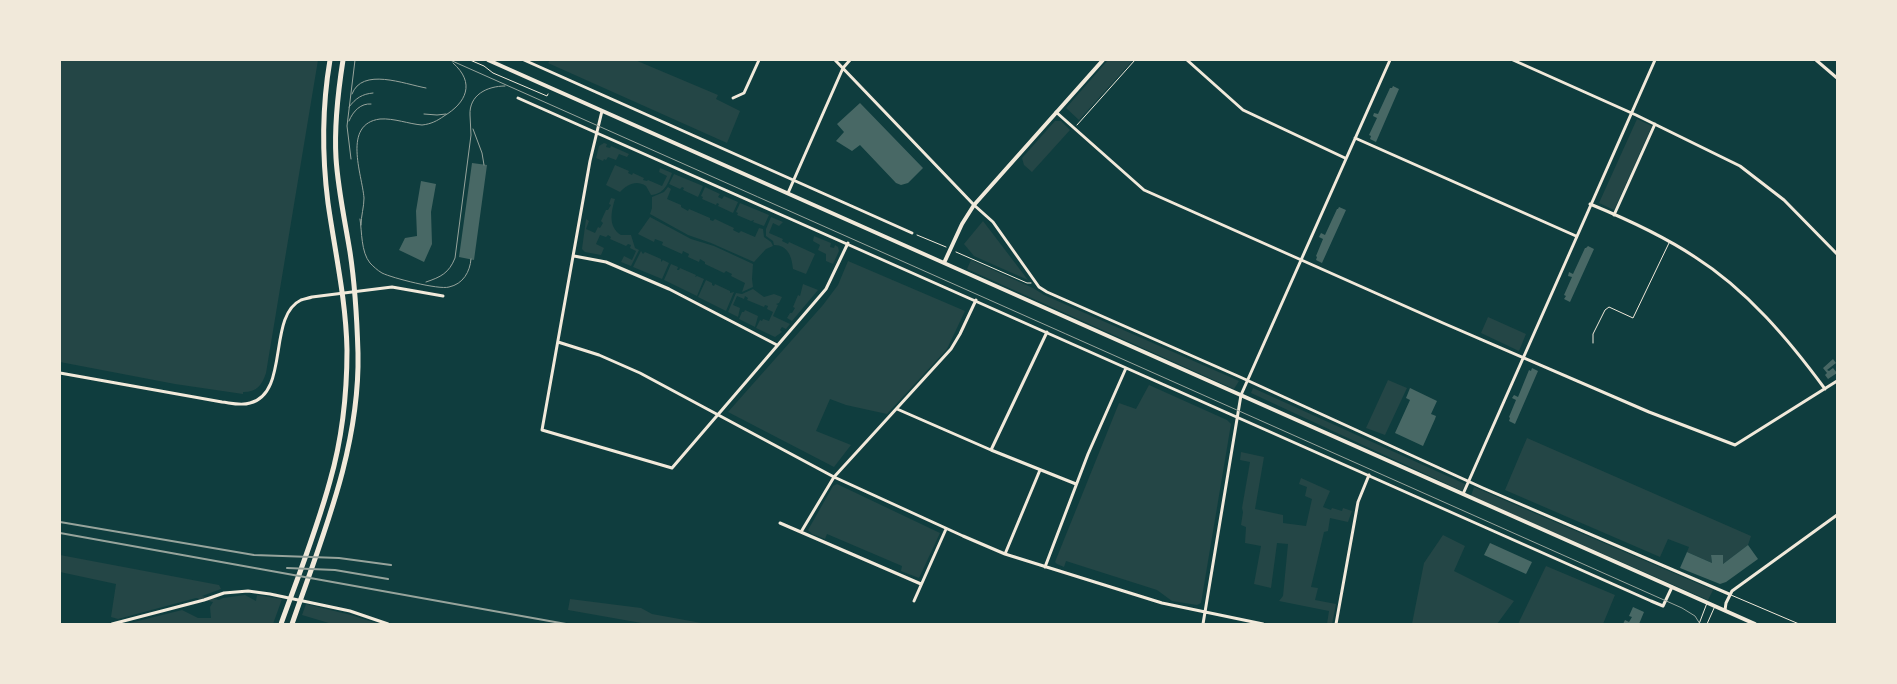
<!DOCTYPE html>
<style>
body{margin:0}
#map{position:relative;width:1897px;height:684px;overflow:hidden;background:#0f3d3e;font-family:Overpass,sans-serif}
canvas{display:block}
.frame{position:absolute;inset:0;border:61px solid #f1e9da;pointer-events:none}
</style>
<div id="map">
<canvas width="1897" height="684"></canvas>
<div class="frame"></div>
</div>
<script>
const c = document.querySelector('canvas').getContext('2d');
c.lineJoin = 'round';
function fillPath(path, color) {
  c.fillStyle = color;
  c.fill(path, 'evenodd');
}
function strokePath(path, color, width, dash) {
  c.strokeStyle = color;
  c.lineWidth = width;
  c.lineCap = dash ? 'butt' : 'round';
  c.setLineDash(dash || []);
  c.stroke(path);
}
const green = new Path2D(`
 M60 60H318L266 373C262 385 257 392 243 392V394L175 384 60 362Z
 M550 60H635L718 95 716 99 740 111 727 143 548 63Z
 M1108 60H1133L1079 120 1066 108Z
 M1637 119 1652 126 1614 210 1599 203Z
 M1055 121H1061L1070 130 1032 172 1024 165 1022 158Z
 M604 143 607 144 606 147 610 148 611 146 629 154 627 157 619 154 616 160 608 157 606 160 604 159 603 161 596 158 599 146Z
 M615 165 629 171 628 173 632 175 633 173 644 178 643 180 647 181 648 180 662 186 667 176 659 172 660 168 672 173C668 184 664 194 651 195L646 186C636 180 628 184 620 192L606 185Z
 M674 174 703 186 698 197 683 190 684 188 682 187 680 189 669 184Z
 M668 187 671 189 667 199 681 205V207L688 211 689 209 710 218V220L713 221 715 219 734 228 733 230 739 233 741 231 755 237 759 228 763 229 764 237 771 242 773 246 766 249 754 262 711 243 688 235 650 214 652 208V197L664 192Z
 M705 187 720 194 718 197 722 199 724 196 738 202 733 213 718 206 719 204 717 203 716 205 702 199 703 197 701 196Z
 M611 198 615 199C611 212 608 227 621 235H631L635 248 639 250 631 266 621 262 624 256 632 260 636 251 630 248 631 245 628 244 626 246 610 239 611 237 608 235 606 237 600 235 596 244 604 248 601 255 585 252 582 249 586 219 589 221 586 229 595 233 598 227 600 228 603 223 601 221 606 210H608L611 205 609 204Z
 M740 203 769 215 764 226 753 222 754 220 751 221 737 215 738 213 736 212Z
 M650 217 691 239 714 246 753 264 752 279 753 287 742 292 745 283 731 276 732 274 726 271 724 273 705 264V262L700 259 699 262 688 257 689 254 683 251 682 254 662 245 663 242 655 239 654 242 638 234Z
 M771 217 783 222 779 226 773 223 769 233 783 239 782 241 788 244 789 242 815 254 806 274 793 269C792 257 788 245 774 245L773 241 766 236V229Z
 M983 221 1028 280 974 256 964 244Z
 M814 236 831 243 830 247 834 248 835 245 838 247 839 251 833 264 826 261V254L818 250 820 245 813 241Z
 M641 251 643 254 645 252 661 259V262L663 260 669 263 662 279 633 267Z
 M971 260 1033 288 1044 295 1239 381 1234 389 967 269Z
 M848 261 965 311 947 349 887 414 846 405 830 399 816 431 851 445 834 467 728 412 823 305 838 285Z
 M671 264 678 267 677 270H679L680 268 696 275 695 277 697 276 704 279 697 296 664 280Z
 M706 280 712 283V285L714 286 715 284 730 291V293L734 292 726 311 698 297Z
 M803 284 818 290 792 321 787 318 790 313H792L795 308 793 307 798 295 800 296Z
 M753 289 764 297 774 294 782 297 779 303 776 304 778 305 773 316 790 324 786 329 782 327 780 330 782 332 775 337 756 328 760 320 762 321 763 319 769 321 773 312 767 309 768 306 765 305 764 307 747 300 748 298 745 296 744 299 737 296 733 305 740 308 738 317 728 312 736 293 742 294Z
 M745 310 758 316 755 327 739 319 742 312H744Z
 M1488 317 1526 334 1519 351 1481 333Z
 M1388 380 1407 388 1385 435 1366 428Z
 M1149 385 1227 420 1231 424 1201 603 1197 605 1172 601 1157 590 1066 561 1064 567 1057 564 1055 562 1119 403 1136 409Z
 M1253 388 1465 484 1462 491 1251 393Z
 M1527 438 1751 536 1748 545 1723 564 1722 555H1711L1712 563 1687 552 1689 547 1668 539 1660 557 1505 490Z
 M1241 452 1264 457 1255 509 1283 515V523L1306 526 1312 499 1305 496 1307 487 1299 484 1301 478 1330 491 1323 507 1331 510 1332 508 1342 511 1343 508 1352 511 1348 522 1330 518 1328 531 1324 532 1311 587 1318 588 1315 600 1336 604 1332 624H1327L1329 611 1279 601 1283 596 1288 544 1277 543 1271 588 1254 584 1261 546 1245 543 1246 527 1241 525 1243 512 1242 508 1250 462 1240 460Z
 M837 484 940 533 919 578 901 571 902 566 827 534 825 539 812 534 808 530 833 486Z
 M1474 487 1713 590 1708 600 1471 496Z
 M1443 535 1465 546 1454 571 1514 601 1497 624H1412L1424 563Z
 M60 555 219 585 221 589 202 596 219 600 223 598 245 595 256 601 257 595 282 599 273 624H126L182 610 198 618H211L210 607 213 602 196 598 118 619 111 617 116 584 60 572Z
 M1546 566 1615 595 1603 624H1518Z
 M570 599 641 608 652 614 707 624H647L568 610Z
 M306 604 351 615 379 624H332L302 615Z`);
const building = new Path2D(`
 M1393 86 1399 89 1376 142 1370 139 1371 136 1369 135 1377 118 1373 116 1374 113 1378 114 1390 88H1392Z
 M860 103 923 168 908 183 901 185 896 183 860 145 852 151 836 141 844 132 837 124Z
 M472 163 487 165 474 260 459 257Z
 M421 181 436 184 431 212 432 244 424 262 399 250 405 238 417 236 416 211Z
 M1339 207 1346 210 1322 263 1316 260 1317 257 1316 256 1323 239 1319 237 1321 233 1325 235 1337 209H1338Z
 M1588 246 1594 249 1570 302 1564 299 1566 296 1564 295 1572 277 1568 276 1569 272 1573 274 1585 248H1586Z
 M1833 359 1836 363 1827 370 1829 371 1833 368 1837 373 1828 379 1825 375 1827 373 1823 368Z
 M1532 368 1538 371 1515 424 1509 421 1510 418 1509 417 1516 400 1512 398 1514 395 1518 397 1529 370 1531 371Z
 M1410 388 1437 401 1431 414 1436 416 1435 419 1423 446 1395 433 1410 400 1406 398Z
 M1490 543 1532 562 1526 574 1484 555Z
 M1748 545 1758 559 1726 582 1720 584 1680 568 1687 552 1712 563 1711 555H1723V564Z
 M1633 607 1644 612 1639 624H1623L1625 620 1629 622 1632 617 1629 616Z`);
const path = new Path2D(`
 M470 60 484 66 493 73 547 96 548 94
 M1077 125 1135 60
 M917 235 946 247
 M956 252 1027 283H1031`);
const service = new Path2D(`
 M1593 343V334L1605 310 1609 307 1633 318 1669 243
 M1731 595 1799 624
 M1699 624 1707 603
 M1707 624 1715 606`);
const minor = new Path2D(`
 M524 60 912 233
 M835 60 974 205 993 222 1039 287 1047 292 1240 377 1483 488 1729 594
 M1187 60 1243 110 1345 158
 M1513 60 1636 115 1740 166 1784 200 1837 254
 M1816 60 1837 78
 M518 98 1651 601 1663 606 1672 587
 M733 98 744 93 759 60
 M602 111 590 161 542 430 672 468 826 289 848 243
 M1056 112 1144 190 1443 323 1649 412 1735 445 1837 381
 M1355 138 1576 236
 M788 193 843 68 850 60
 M1590 204C1624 218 1665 237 1695 257 1747 290 1789 340 1825 389
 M1614 215 1655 124
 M574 256 606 262 669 289 777 345
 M558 342 599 355 640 373 834 477 963 536 1005 554 1162 603 1263 624
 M60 373 222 402C231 403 241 406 250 403 290 393 267 316 301 300 304 299 309 298 312 297L392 287 443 296
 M897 409 991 450 1076 484
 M991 450 1047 332
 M1463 494 1655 60
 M780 523 921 584
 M801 532 834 477 951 349 960 334 976 300
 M1005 554 1040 470
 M1045 567 1088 454 1126 368
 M914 601 946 529
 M1725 610 1726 603 1732 591 1837 515
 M112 624 204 600 224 593 248 591 270 594 350 611 388 624
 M1203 624 1241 395 1390 60
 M1336 624 1358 502 1369 475`);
const tertiary = new Path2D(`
 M488 60 1755 624
 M944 263 962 224 974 205 1103 60`);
const primary = new Path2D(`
 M281 624C298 577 317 529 330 481 342 439 347 393 347 350 346 300 335 252 328 203 322 156 322 107 330 60
 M292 624C322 537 360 448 358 353 357 319 355 285 350 252 345 221 338 190 336 158 334 125 338 92 343 60`);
const tram = new Path2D(`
 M450 60 1682 608 1695 616 1700 624
 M352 94C362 67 404 84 426 88
 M349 107C356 98 362 94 373 93
 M424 114 437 115 446 114
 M349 121C353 111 361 103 371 104
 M473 129 482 153 484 165
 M351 159 347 126 355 60
 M360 219C362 232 361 252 370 263 374 267 377 270 382 273 392 278 439 290 449 287 463 284 470 272 471 259
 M361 225C361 216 364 207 364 198 362 174 342 124 380 119 394 118 409 124 422 125 431 124 437 121 444 116 466 103 476 83 453 63
 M426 282C441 277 449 273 455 258L471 135C471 128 470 122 470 115 469 95 487 86 505 86`);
const rail = new Path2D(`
 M60 522 254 555 339 558 391 565
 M60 533 566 624
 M287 568 335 570 388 579`);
fillPath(green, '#244646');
fillPath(building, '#486865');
strokePath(path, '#f1e9da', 1);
strokePath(service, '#f1e9da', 1);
strokePath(minor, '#f1e9da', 3);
strokePath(tertiary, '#f1e9da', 4);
strokePath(primary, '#f1e9da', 5);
strokePath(tram, '#97a49c', 1);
strokePath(rail, '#97a49c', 2);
</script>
